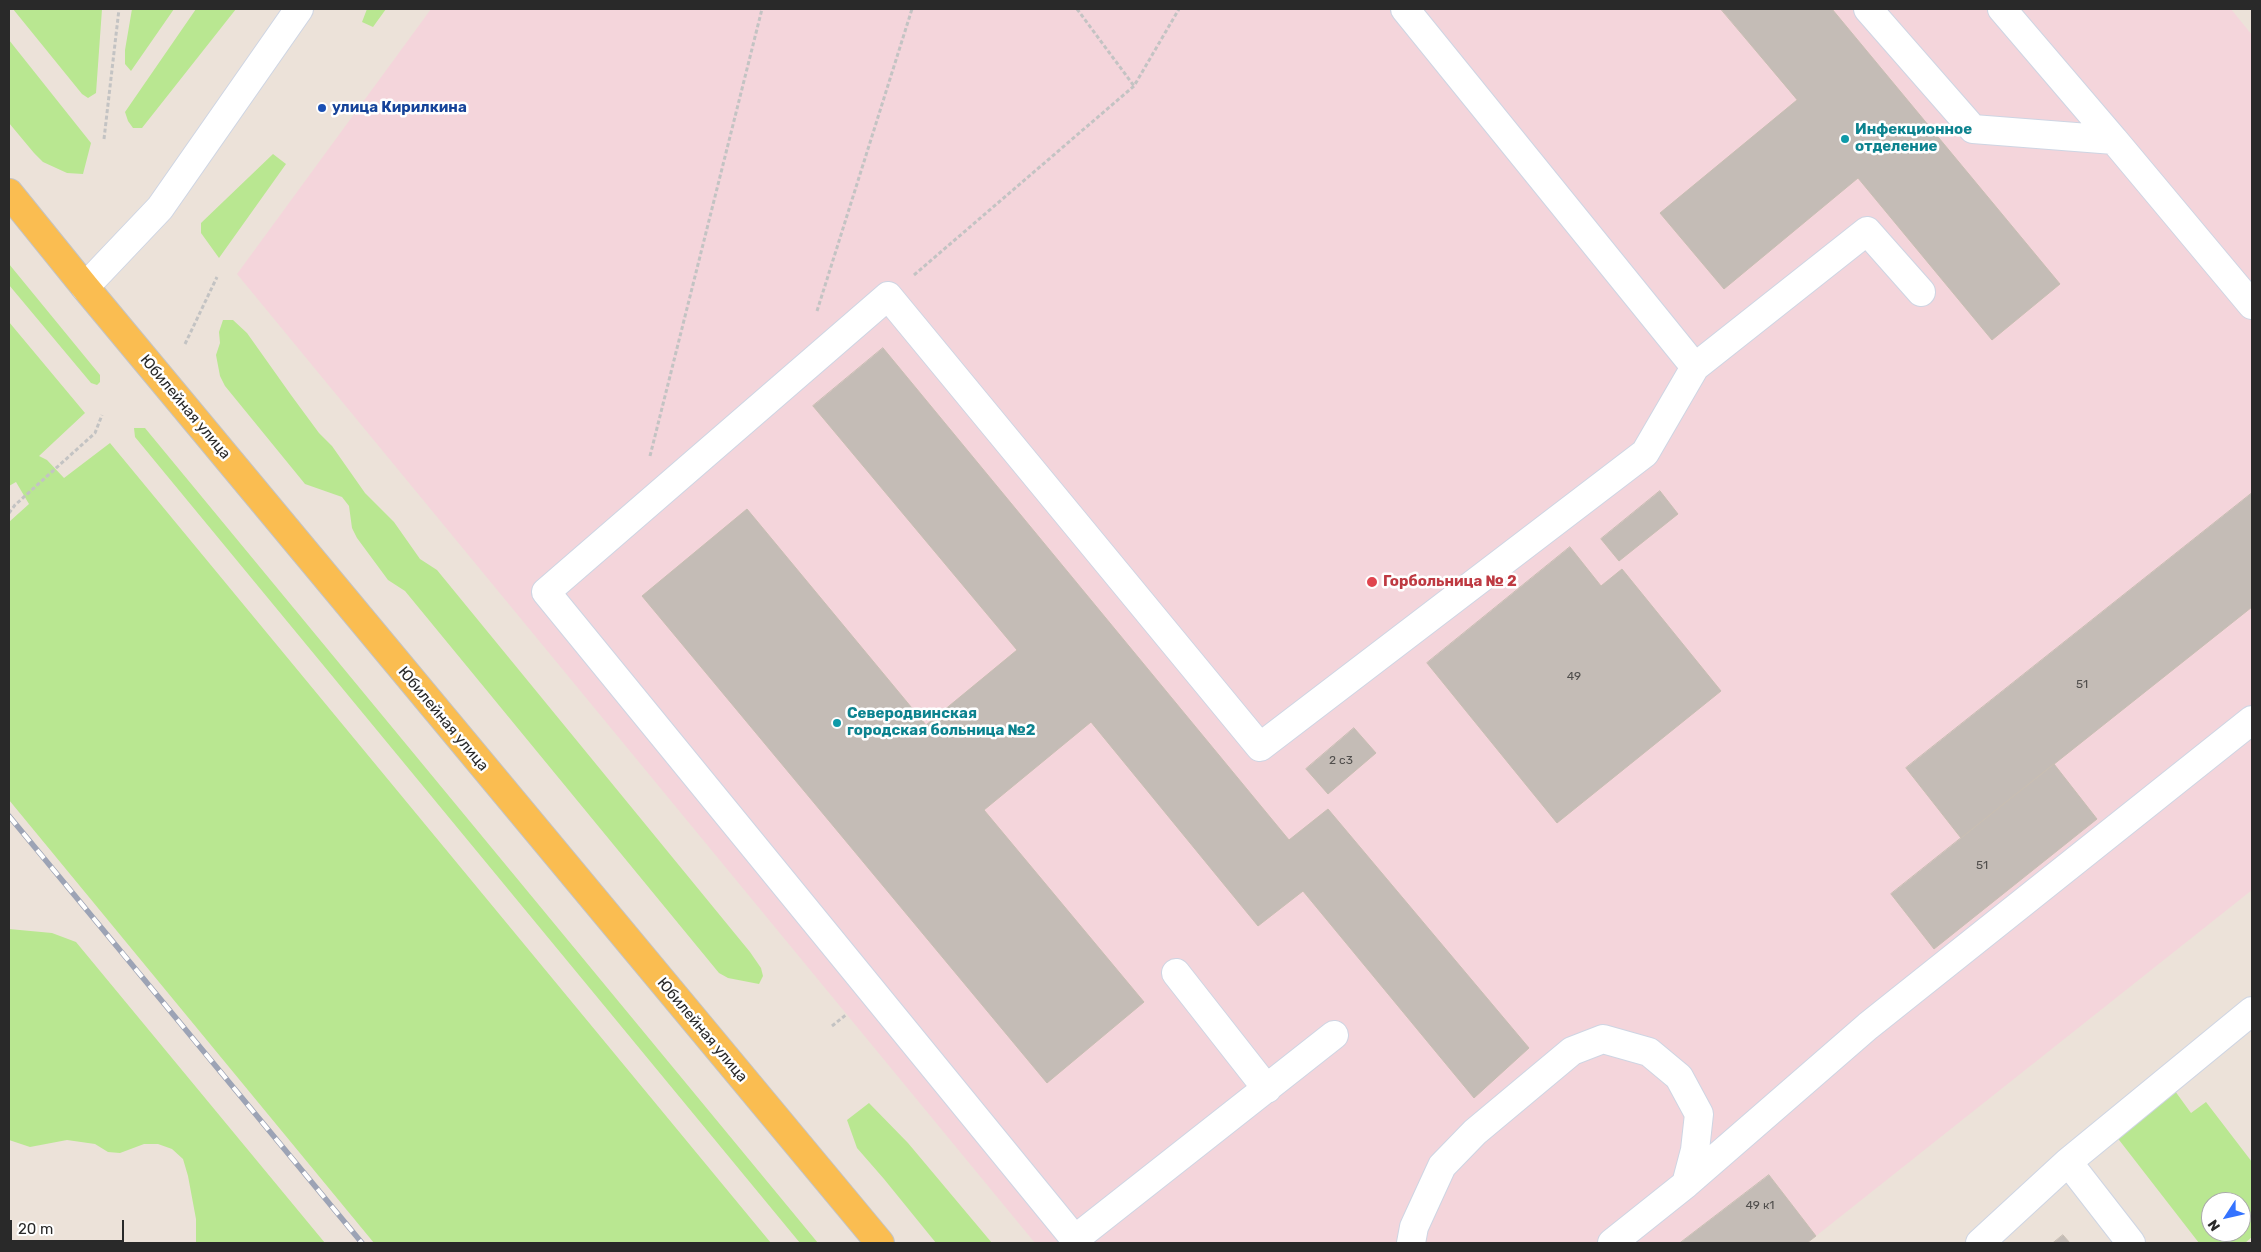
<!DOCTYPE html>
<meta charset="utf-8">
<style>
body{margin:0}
#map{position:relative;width:2261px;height:1252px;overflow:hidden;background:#ece2d9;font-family:Rubik,sans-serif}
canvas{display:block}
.frame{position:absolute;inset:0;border:10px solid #292929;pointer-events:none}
.north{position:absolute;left:2201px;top:1192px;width:50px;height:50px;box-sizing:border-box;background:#fff;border:1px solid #a9a9a9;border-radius:50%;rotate:235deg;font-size:14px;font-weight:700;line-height:20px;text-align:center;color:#292929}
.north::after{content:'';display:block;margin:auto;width:18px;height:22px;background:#3473ff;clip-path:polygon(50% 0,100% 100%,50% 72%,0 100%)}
.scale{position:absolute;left:10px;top:1220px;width:114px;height:22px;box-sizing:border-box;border:2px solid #292929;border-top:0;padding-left:6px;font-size:15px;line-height:18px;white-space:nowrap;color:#292929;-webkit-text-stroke:4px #fff;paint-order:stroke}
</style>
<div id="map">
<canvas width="2261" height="1252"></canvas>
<div class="frame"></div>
<div class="north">N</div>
<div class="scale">20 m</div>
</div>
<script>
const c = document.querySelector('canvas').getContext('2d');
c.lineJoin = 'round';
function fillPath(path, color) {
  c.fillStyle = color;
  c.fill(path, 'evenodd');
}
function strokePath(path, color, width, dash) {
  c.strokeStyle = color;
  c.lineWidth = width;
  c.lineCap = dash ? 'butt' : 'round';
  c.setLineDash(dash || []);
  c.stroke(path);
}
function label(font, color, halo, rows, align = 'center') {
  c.font = font + ' Rubik,sans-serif';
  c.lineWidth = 5;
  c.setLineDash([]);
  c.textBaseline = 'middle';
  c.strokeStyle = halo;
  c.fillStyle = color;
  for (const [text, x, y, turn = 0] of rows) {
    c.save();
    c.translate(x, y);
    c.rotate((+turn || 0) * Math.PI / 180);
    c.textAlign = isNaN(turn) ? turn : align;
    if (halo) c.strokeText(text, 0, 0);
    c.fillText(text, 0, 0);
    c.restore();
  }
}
const medical = new Path2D(`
 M431 9H2231L2252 35V890L1816 1236 1769 1175 1680 1243H1035L237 274Z`);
const green = new Path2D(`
 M13 9H102L96 93 88 98 82 94Z
 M132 9H174L131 71 125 64V50Z
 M196 9H236L142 128H133L128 121 125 112Z
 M367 9H386L373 27 362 22Z
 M9 40 91 143 83 174 67 173 43 162 34 153 9 123Z
 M273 154 286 164 219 258 201 233V223Z
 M9 264 100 375V382L97 385 91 383 9 285Z
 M223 320H233L247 333 291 395 319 433 332 446 365 493 394 522 420 559 437 570 750 952 761 968 763 976 759 984 728 978 719 973 405 591 388 580 357 538 352 528 349 506 342 497 305 484 225 386 220 376 216 355 220 343 219 332Z
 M9 322 85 413 39 456 47 460 64 478 110 443 771 1243H374L9 800V522L29 504 16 482 9 486Z
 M134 428H145L818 1243H800L135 437Z
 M9 929 52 933 76 942 325 1243H196V1219L188 1176 183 1159 172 1149 158 1144H144L120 1153 108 1152 95 1144 67 1140 30 1147 9 1140Z
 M2175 1091 2191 1113 2206 1102 2252 1162V1237L2245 1243H2199L2116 1136ZM2211 1202H2241V1232H2211Z
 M869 1103 908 1143 992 1243H936L884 1179 857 1148 847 1120Z`);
const building = new Path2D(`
 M1721 9H1832L2060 284 1992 340 1858 178 1724 289 1660 213 1797 100Z
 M883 348 1289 840 1328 809 1529 1048 1474 1098 1303 891 1258 926 1091 722 984 810 1144 1002 1047 1083 642 596 747 509 926 725 1017 650 813 406Z
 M1660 491 1678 514 1619 561 1601 539Z
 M2252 493V607L1961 838 1906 768Z
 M1570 547 1601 586 1622 569 1721 691 1557 823 1427 663Z
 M1354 728 1376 753 1328 794 1306 769Z
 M2054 764 2097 819 1934 949 1891 894Z
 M1769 1175 1816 1236 1807 1243H1680Z
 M2063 1235 2070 1243H2053Z`);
const path = new Path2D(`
 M1077 9 1134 86
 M104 139 119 9
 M914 275 1134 86 1179 9
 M817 311 912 9
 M185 344 217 277
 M650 456 762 9
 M9 513 15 505 95 433 102 415
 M832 1026 847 1014`);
const minor = new Path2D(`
 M1405 9 1695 367 1867 231 1921 292
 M1868 9 1973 129 2114 140 2252 305
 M2002 9 2114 140
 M85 287 160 208 299 9
 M1176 973 1267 1089
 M2068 1162 2131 1243
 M1075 1239 1334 1035
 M1078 1243 546 592 888 296 1260 747 1645 453 1695 367
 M1411 1243 1414 1227 1442 1166 1475 1132 1572 1051 1603 1039 1649 1052 1679 1077 1699 1114 1695 1150 1686 1184
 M1612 1243 1686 1184 1868 1026 2252 720
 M1980 1243 2068 1162 2252 1011`);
const major = new Path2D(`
 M9 193 85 287 880 1243`);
const rail = new Path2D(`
 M9 816 362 1243`);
const markers = [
 [322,108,5,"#1a4fb4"],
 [1845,139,5,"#0f9aa8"],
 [1372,582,6,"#e0444e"],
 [837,723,5,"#0f9aa8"]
];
const numberNames = [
 ["49",1574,677],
 ["51",2082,685],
 ["2 с3",1341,761],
 ["51",1982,866],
 ["49 к1",1760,1206]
];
const transitNames = [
 ["улица Кирилкина",332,108]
];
const cultureNames = [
 ["Инфекционное",1855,130],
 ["отделение",1855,147],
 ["Северодвинская",847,714],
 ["городская больница №2",847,731]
];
const streetNames = [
 ["Юбилейная улица",185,407,50],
 ["Юбилейная улица",443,719,50],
 ["Юбилейная улица",702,1030,50]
];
const healthNames = [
 ["Горбольница № 2",1383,582]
];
fillPath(medical, '#f4d5db');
fillPath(green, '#b9e791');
fillPath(building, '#c4bcb6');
strokePath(building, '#c8beb3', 1);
strokePath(minor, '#ced5e3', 30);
strokePath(major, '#c3c3c3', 30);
strokePath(path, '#c3c3c3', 3, [4, 2.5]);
strokePath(minor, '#fff', 28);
strokePath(major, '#fabd51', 28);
strokePath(rail, '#9ca3b5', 5.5);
strokePath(rail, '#fff', 4, [11]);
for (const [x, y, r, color] of markers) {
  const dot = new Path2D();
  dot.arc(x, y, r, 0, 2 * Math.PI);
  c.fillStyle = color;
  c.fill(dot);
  strokePath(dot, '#fff', 2);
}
label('12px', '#504e4c', null, numberNames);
label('bold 15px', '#164399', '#fff', transitNames, 'left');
label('bold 15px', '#0d838f', '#fff', cultureNames, 'left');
label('15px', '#292929', '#fff', streetNames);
label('bold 15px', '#be3a42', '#fff', healthNames, 'left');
</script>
